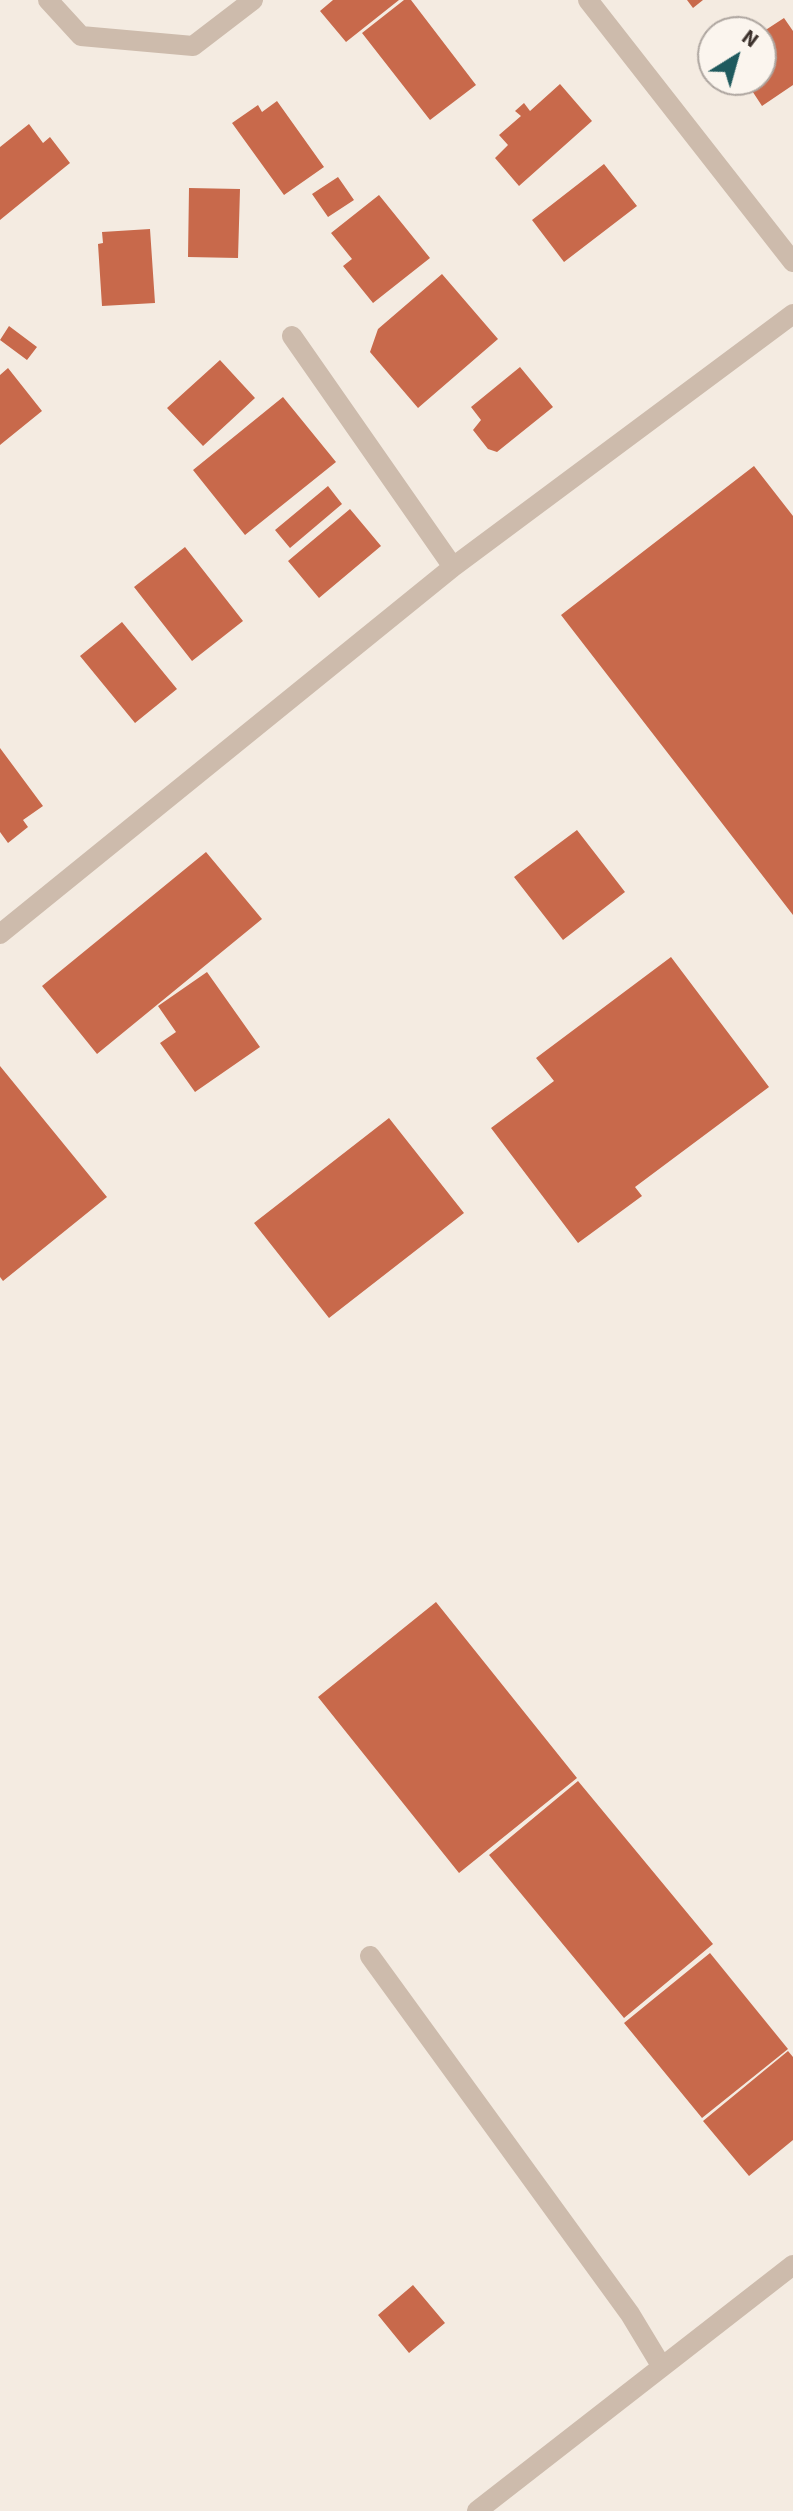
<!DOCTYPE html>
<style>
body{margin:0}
#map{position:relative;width:793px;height:2511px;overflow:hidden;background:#f4ebe1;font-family:"Source Sans 3",sans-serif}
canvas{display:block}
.north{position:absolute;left:697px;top:16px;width:80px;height:80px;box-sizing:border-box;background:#fbf5ee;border:2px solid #aea6a0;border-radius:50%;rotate:37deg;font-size:22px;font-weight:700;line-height:32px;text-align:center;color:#3b302b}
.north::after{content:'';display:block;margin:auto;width:28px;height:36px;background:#1f5a5e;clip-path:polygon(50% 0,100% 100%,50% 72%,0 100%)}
</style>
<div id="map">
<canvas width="793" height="2511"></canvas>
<div class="north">N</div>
</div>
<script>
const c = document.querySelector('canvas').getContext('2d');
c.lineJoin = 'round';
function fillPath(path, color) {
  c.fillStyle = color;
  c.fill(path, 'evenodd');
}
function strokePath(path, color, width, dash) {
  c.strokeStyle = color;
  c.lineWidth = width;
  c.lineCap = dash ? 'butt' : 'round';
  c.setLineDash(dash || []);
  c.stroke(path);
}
const building = new Path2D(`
 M333 0H399L346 42 320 11Z
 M404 0H411L476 85 430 120 362 33Z
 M687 0H703L693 8Z
 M784 18 793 31V85L762 106 745 80H761V33Z
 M560 84 592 121 519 186 495 158 508 145 499 135 521 116 515 111 524 103 530 111Z
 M277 101 324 167 284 195 232 123 258 105 262 112Z
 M29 124 43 143 50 137 70 163 0 220V147Z
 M604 164 637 206 564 262 532 220Z
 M338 177 354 200 328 217 312 194Z
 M189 188 240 189 238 258 188 257Z
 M379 195 430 258 373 303 343 266 352 259 331 233Z
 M150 229 155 303 102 306 98 244 103 243 102 232Z
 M442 274 498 339 418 408 370 352 378 329Z
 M9 326 37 347 27 360 0 340Z
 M220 360 255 398 203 446 167 408Z
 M520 367 553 407 497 452 488 449 473 430 481 420 471 407Z
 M8 368 42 411 0 445V375Z
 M283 397 336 462 245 535 193 470Z
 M754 466 793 516V915L561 615Z
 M328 486 342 504 290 548 275 530Z
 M350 509 381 546 319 598 288 561Z
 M185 547 243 621 192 661 134 587Z
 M122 622 177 689 135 723 80 656Z
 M0 748 43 806 23 820 28 827 8 843 0 832Z
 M577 830 625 892 563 940 514 877Z
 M206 852 262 919 97 1054 42 986Z
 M671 957 769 1087 635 1187 642 1196 578 1243 491 1128 554 1081 536 1058Z
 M207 972 260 1047 195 1092 160 1043 176 1032 158 1006Z
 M0 1066 107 1197 3 1281 0 1277Z
 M389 1118 464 1213 329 1318 254 1223Z
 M436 1602 577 1778 459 1873 318 1697Z
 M578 1781 713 1944 624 2018 489 1855Z
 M710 1953 788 2049 702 2118 624 2023Z
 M788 2051 793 2057V2140L749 2176 703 2121Z
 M413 2285 445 2323 409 2353 378 2315Z`);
const minor = new Path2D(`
 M48 0 81 36 193 46 253 0
 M588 0 793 262
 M292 336 453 567
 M0 934 453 567 793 314
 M370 1956 630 2314 662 2367
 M477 2511 793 2265`);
fillPath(building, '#c8694b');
strokePath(minor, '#cdbbac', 20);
</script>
